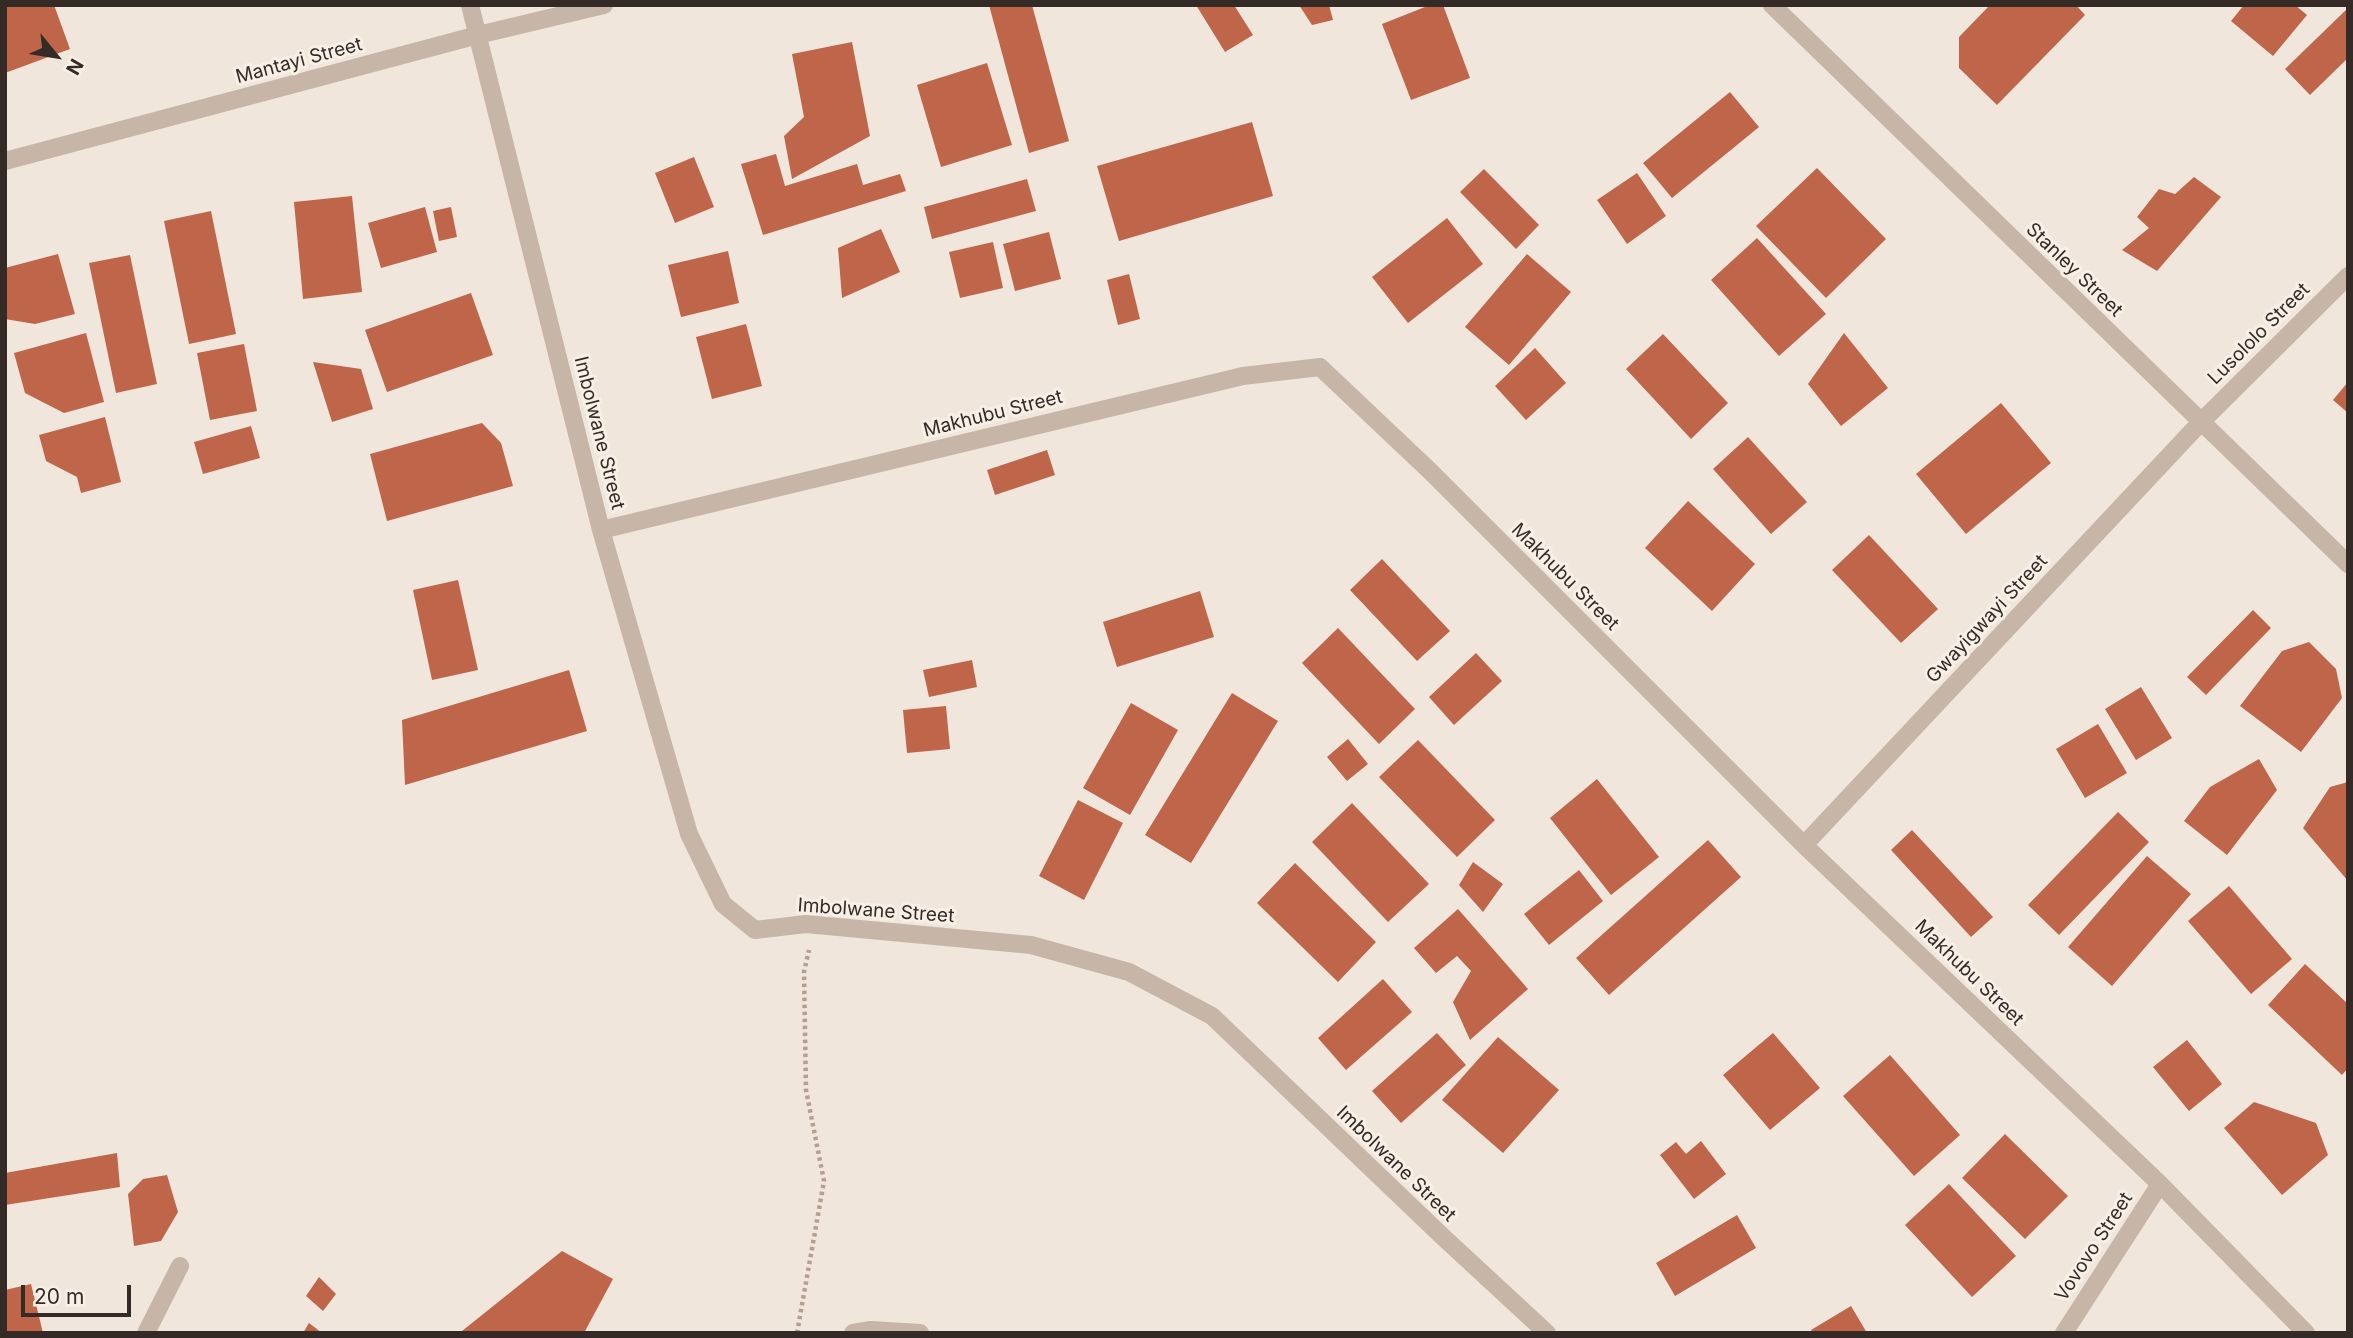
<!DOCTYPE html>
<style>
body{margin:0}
#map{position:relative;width:2353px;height:1338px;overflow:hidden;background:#f0e6db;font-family:Inter,sans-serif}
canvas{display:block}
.frame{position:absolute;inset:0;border:7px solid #342b27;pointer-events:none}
.north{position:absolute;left:21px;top:21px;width:70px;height:70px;-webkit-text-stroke:5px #f8f0e7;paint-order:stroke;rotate:120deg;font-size:19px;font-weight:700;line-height:28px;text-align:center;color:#342b27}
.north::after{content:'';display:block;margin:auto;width:24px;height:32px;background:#342b27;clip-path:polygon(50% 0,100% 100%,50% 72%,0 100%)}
.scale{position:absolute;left:21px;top:1285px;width:110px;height:32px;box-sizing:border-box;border:4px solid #342b27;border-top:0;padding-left:9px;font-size:21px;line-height:24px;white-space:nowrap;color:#342b27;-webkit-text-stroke:5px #f8f0e7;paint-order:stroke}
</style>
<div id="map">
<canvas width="2353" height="1338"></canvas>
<div class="frame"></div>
<div class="north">N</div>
<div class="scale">20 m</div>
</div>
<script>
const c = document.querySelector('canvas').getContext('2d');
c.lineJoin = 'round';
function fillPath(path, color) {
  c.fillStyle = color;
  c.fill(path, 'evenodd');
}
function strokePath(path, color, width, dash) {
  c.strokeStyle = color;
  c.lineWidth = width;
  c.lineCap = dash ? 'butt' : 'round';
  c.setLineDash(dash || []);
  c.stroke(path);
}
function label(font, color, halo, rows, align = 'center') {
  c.font = font + ' Inter,sans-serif';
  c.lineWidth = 6;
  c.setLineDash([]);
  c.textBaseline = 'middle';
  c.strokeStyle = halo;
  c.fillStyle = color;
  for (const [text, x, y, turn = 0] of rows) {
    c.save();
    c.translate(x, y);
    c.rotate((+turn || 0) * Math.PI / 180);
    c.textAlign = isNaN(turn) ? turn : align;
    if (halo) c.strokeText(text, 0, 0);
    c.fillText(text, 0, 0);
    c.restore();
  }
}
const building = new Path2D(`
 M5 5H54L70 49 5 73Z
 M989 5H1032L1069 141 1029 153Z
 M1196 5H1234L1253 35 1225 52Z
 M1299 5H1329L1333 20 1312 25Z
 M1430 5H1443L1470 78 1411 100 1382 24Z
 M1990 5H2076L2085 15 1997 105 1959 68V37Z
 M2244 5H2295L2307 15 2273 56 2231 21Z
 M2348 8V58L2310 95 2285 69Z
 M852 42 870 136 792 179 784 136 804 117 792 54Z
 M987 63 1012 145 941 167 917 85Z
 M1730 92 1759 127 1672 198 1643 163Z
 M1252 122 1273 196 1119 241 1097 166Z
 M776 154 785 186 857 164 863 185 900 174 906 191 763 235 741 164Z
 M694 157 714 207 675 223 655 173Z
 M1817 168 1886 239 1826 298 1756 226Z
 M1484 169 1539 225 1516 249 1460 192Z
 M1637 173 1666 216 1627 244 1597 200Z
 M2194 177 2221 197 2157 271 2122 250 2149 228 2137 217 2159 189 2175 194Z
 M1027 179 1036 211 932 239 924 207Z
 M352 196 362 292 303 299 294 202Z
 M425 207 437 252 381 268 368 223Z
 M451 207 457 237 439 241 433 211Z
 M211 211 236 334 189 344 164 221Z
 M1447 218 1483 264 1408 323 1372 277Z
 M881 229 900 272 842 298 838 248Z
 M1049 232 1061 279 1015 291 1003 244Z
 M1757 238 1826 314 1779 356 1711 280Z
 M993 242 1003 288 960 298 949 252Z
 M728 251 739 303 681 317 668 265Z
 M58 254 75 314 35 324 5 319V268Z
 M1527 254 1571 292 1509 365 1465 327Z
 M130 255 157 384 116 393 89 263Z
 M1129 274 1140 319 1118 325 1107 280Z
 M471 293 493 355 387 392 365 330Z
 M746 324 762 386 712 399 696 337Z
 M86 333 104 402 64 413 25 393 14 353Z
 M1844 333 1888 388 1841 426 1808 384Z
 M1663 334 1728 403 1691 439 1626 369Z
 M244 344 257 411 210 420 197 353Z
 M1535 348 1566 383 1526 420 1495 386Z
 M313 362 361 369 373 409 332 422Z
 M2348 382V413L2333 400Z
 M2001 403 2051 463 1966 534 1916 474Z
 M105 417 121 482 81 493 77 477 46 461 39 435Z
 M482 423 501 443 513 486 387 521 370 454Z
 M251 426 260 458 203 474 194 442Z
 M1748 437 1807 502 1771 534 1713 469Z
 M1047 450 1055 475 995 495 987 470Z
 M1688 501 1755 564 1712 611 1645 548Z
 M1869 535 1938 609 1901 643 1832 570Z
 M1382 559 1450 631 1417 661 1350 590Z
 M458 580 478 670 432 680 413 590Z
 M1200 591 1214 637 1117 667 1103 622Z
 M2253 610 2271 628 2206 695 2187 677Z
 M1338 628 1415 709 1379 744 1302 663Z
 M2309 642 2336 669 2342 698 2301 752 2240 706 2282 651Z
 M1476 653 1502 681 1454 725 1429 697Z
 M972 660 977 687 929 697 923 670Z
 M569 670 587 731 405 785 402 720Z
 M2141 687 2172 738 2136 760 2105 709Z
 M1232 693 1278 721 1191 863 1145 835Z
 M1131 703 1178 730 1130 815 1083 788Z
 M946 706 950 749 907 753 903 710Z
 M2098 724 2127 773 2085 798 2056 749Z
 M1348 739 1368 764 1347 781 1327 757Z
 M1418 740 1495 820 1457 857 1379 777Z
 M2259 759 2277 790 2227 855 2184 821 2210 787Z
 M1597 779 1659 857 1611 895 1550 818Z
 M2348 782V881L2303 828 2330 787Z
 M1078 800 1123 823 1084 900 1039 876Z
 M1352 803 1429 884 1388 922 1312 842Z
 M2118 812 2149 842 2059 935 2028 905Z
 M1912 830 1993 917 1971 937 1891 850Z
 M1708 840 1741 877 1609 995 1576 958Z
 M2147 856 2191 894 2112 986 2068 947Z
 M1473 862 1503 884 1483 912 1459 885Z
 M1295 863 1376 942 1338 982 1257 903Z
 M1579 870 1603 901 1549 945 1524 914Z
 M2229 886 2292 959 2251 994 2188 921Z
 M1458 909 1528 989 1470 1040 1453 1002 1471 971 1457 956 1436 973 1414 948Z
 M2305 964 2348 1004V1068L2342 1075 2268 1005Z
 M1383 979 1412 1012 1346 1070 1318 1038Z
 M1437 1033 1466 1065 1401 1123 1372 1091Z
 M1773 1033 1820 1088 1770 1130 1723 1075Z
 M1498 1037 1559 1090 1503 1153 1442 1100Z
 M2187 1040 2222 1084 2189 1111 2153 1067Z
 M1890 1055 1960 1135 1914 1176 1843 1096Z
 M2254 1102 2316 1123 2328 1155 2282 1195 2224 1128Z
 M2005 1134 2068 1196 2025 1239 1962 1178Z
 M1701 1141 1726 1174 1694 1199 1660 1155 1676 1142 1686 1154Z
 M117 1153 120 1187 5 1205V1173Z
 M167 1175 178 1212 161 1241 134 1246 128 1194 143 1179Z
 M1949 1184 2016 1256 1972 1297 1905 1225Z
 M1737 1215 1756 1248 1675 1296 1656 1263Z
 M562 1251 613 1279 584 1333H466L462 1331Z
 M319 1277 336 1294 323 1311 306 1296Z
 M31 1284 43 1333H5V1290Z
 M1851 1306 1867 1333H1813L1811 1330Z
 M309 1323 322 1333H303Z`);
const path = new Path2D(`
 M797 1333 824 1181 806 1090 804 972 809 950`);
const minor = new Path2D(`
 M470 5 601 530 689 834 723 904 755 930 806 924 1031 945 1129 972 1212 1016 1442 1236 1547 1333
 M1772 5 2348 564
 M5 161 478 35 604 5
 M601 530 1243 376 1320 367 1431 472 1804 845 2160 1184 2306 1333
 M1804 845 2200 423 2348 276
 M146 1333 180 1266
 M853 1333 871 1330 920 1333
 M2064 1333 2160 1184`);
const streetNames = [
 ["Mantayi Street",299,61,-15],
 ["Stanley Street",2074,270,44],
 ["Lusololo Street",2259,334,-45],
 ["Makhubu Street",993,414,-14],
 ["Imbolwane Street",599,433,76],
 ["Makhubu Street",1565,577,45],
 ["Gwayigwayi Street",1987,619,-47],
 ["Imbolwane Street",876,911,4],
 ["Makhubu Street",1969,973,44],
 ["Imbolwane Street",1396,1164,44],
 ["Vovovo Street",2094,1247,-57]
];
fillPath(building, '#bf654a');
strokePath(path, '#b3a092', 4.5, [3.5, 3.5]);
strokePath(minor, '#c7b6a7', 18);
label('19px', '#342b27', '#f8f0e7', streetNames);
</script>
